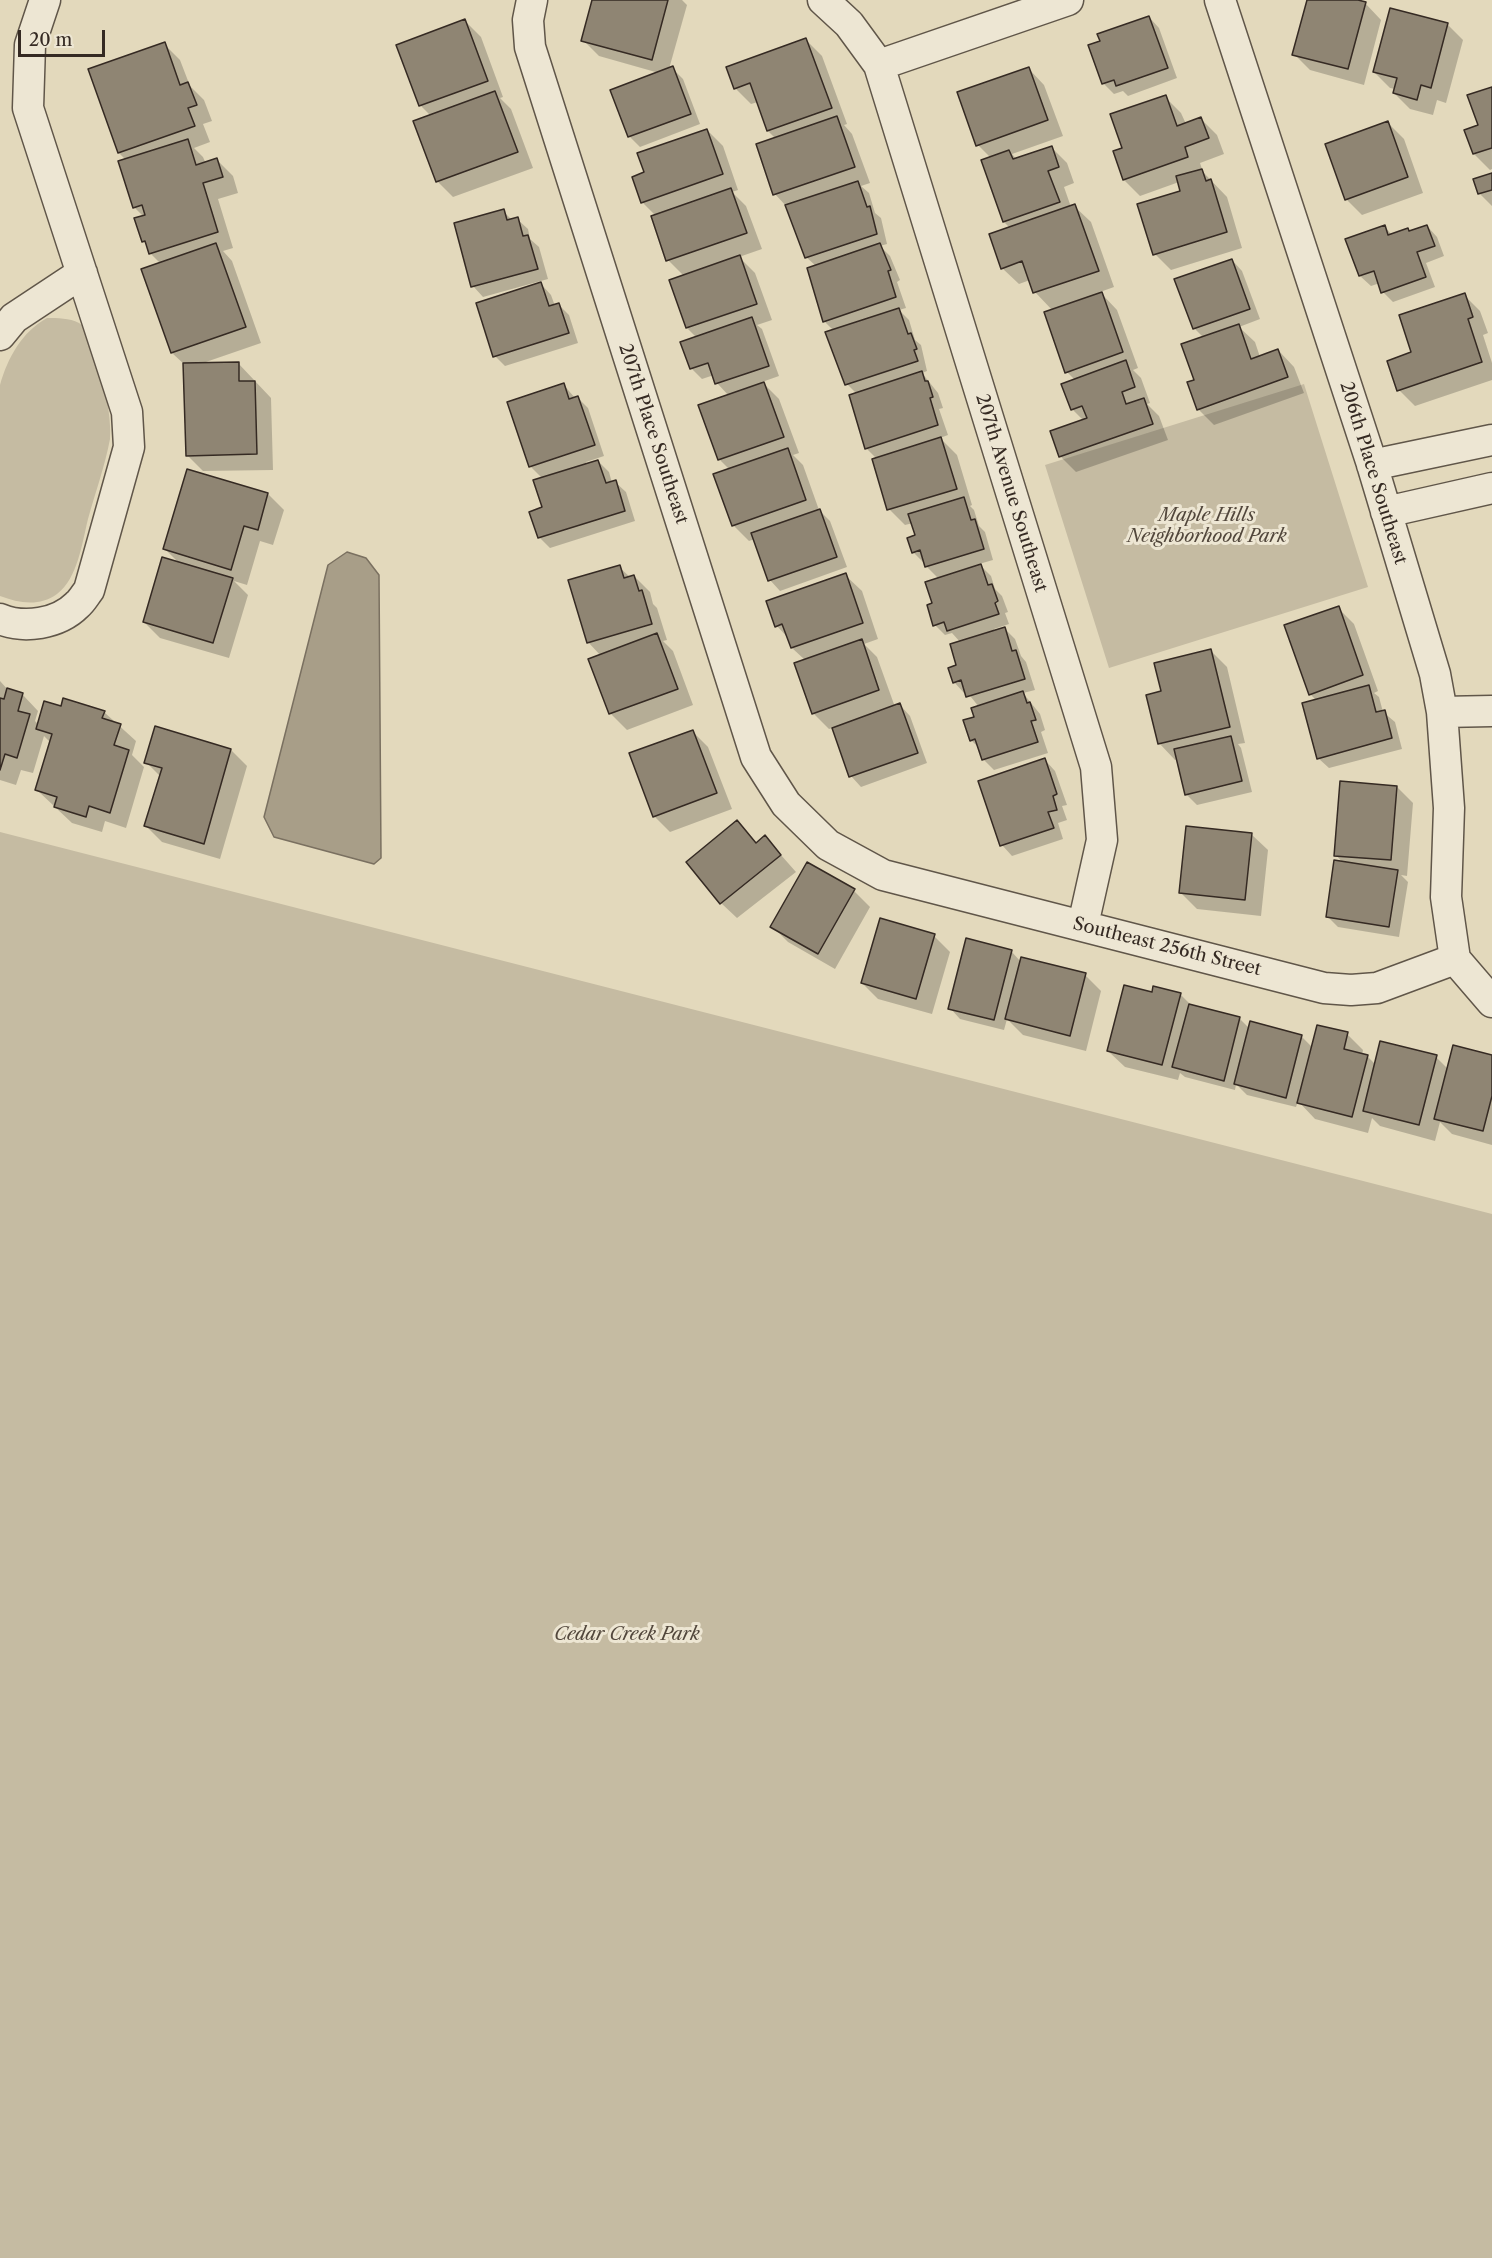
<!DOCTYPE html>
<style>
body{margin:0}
#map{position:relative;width:1492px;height:2258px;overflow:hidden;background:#e3d9bc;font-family:"Libre Caslon Text",serif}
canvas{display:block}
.scale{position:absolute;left:18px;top:30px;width:87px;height:27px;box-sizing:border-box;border:3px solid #352a23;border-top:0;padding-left:8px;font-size:18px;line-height:21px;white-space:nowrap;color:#352a23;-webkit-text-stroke:4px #ede6d3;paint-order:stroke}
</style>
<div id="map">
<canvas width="1492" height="2258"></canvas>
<div class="scale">20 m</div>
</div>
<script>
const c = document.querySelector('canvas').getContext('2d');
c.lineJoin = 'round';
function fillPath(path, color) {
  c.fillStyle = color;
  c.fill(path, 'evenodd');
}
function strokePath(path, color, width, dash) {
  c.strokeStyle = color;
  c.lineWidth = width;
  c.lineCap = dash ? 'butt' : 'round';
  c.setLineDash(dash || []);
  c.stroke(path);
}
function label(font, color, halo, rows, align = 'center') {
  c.font = font + ' "Libre Caslon Text",serif';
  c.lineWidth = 6;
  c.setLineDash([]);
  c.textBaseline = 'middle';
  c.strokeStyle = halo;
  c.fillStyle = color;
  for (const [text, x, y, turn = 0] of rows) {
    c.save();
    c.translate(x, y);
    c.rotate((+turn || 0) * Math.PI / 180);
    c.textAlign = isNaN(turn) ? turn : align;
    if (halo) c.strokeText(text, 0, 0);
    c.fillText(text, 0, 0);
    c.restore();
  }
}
const green = new Path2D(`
 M47 318C58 318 69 318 79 323 98 334 113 417 110 439 105 466 95 493 88 519 82 543 78 578 57 594 39 607 19 603 0 596V385C8 357 22 332 47 318Z
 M1304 384 1368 587 1109 668 1045 465Z
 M0 832 1492 1214V2258H0Z`);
const water = new Path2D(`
 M347 552 366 558 379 575 381 858 374 864 274 837 264 817 328 565Z`);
const shadow = new Path2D(`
 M594 0H682L687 5 669 69 672 68 683 79 700 124 640 147 629 136 659 73 599 56 583 40Z
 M1308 0H1352L1365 3 1381 20 1364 85 1310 70 1294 54Z
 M1149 17 1159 28 1177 78 1128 96 1123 91 1114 94 1103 83Z
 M465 21 481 37 503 97 500 98 511 109 533 168 453 197 437 181 431 116 421 106 398 46Z
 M1447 24 1463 40 1446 103 1437 100 1433 115 1410 109 1394 93 1395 89 1390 88 1374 72Z
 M806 40 822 56 847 124 844 125 852 134 870 183 861 186 869 193 875 213 881 218 887 244 880 246 890 256 900 280 897 282 906 308 899 310 909 320 915 340 921 345 927 371 922 373 938 393 943 408 939 409 948 435 940 438 957 455 972 505 970 506 974 510 979 526 985 532 993 560 979 564 991 576 995 589 1002 596 1008 612 1005 613 1009 624 994 629 995 632 1005 629 1015 639 1021 656 1026 662 1035 690 1023 693 1040 714 1045 730 1041 732 1048 753 994 770 983 759 980 749 971 740 979 707 967 692 964 693 954 682 961 643 952 633 945 635 935 625 934 604 939 579 927 567 925 562 924 563 913 552 917 536 913 523 905 525 889 509 877 459 866 448 857 394 847 384 834 331 824 321 816 266 806 257 786 206 775 194 776 139 768 131 758 102 751 104 735 88Z
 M164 44 180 60 190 86 204 100 212 121 203 124 210 142 194 148 203 157 206 164 217 160 233 176 238 193 218 199 233 248 223 251 232 261 261 343 203 363H238L271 398 273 470 203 471 187 455 185 365 172 353 161 264 150 253 148 246 143 241 144 217 134 207 126 160 119 153Z
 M1028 68 1044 85 1063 136 1012 154 1017 160 1051 147 1067 163 1074 183 1064 187 1071 207 1074 206 1091 222 1114 287 1100 292 1117 310 1138 368 1133 370 1141 378 1150 403 1147 404 1159 416 1168 440 1076 472 1060 456 1084 421 1072 409 1075 380 1067 372 1053 311 1035 292 1030 280 1019 284 1002 268 1010 228 1004 222 991 158 978 145Z
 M1492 88V169L1490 170 1474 154 1480 126Z
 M1165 97 1181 113 1186 124 1201 119 1217 135 1224 154 1200 163 1203 172 1227 197 1242 248 1171 270 1155 254 1182 192 1179 182 1140 196 1124 180 1115 152 1124 149Z
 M1388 123 1404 139 1423 193 1362 215 1346 199Z
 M707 130 723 146 738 190 732 192 746 206 762 249 739 257 755 273 772 320 757 325 762 329 779 376 762 382 779 399 799 453 793 455 803 465 819 510 830 521 847 567 780 591 770 580 755 539 749 541 733 525 730 470 719 459 729 396 717 383 714 375 702 379 691 368 697 338 687 328 671 281 684 276 668 260 656 216 642 202 646 173Z
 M1492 174V206L1480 194 1475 180Z
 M503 211 512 220 517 219 528 229 530 239 539 247 548 279 483 297 473 286Z
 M1427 226 1437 237 1444 256 1426 263 1435 287 1393 302 1383 292 1380 283 1371 286 1360 276 1385 227 1392 235Z
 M1232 260 1242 271 1260 319 1239 327 1255 342 1260 357 1278 350 1294 367 1304 393 1214 425 1198 409 1196 381 1204 338 1194 328Z
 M541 284 551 295 555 306 559 305 569 315 578 343 505 366 495 356Z
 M1464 295 1480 311 1488 333 1483 335 1492 363V380L1415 406 1399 390 1413 353Z
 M563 384 575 398H578L588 408 604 456 586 462 587 465 598 461 609 472 612 483 615 482 626 492 635 521 550 548 539 537 544 508 543 479 530 466Z
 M268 494 284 510 273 545 260 541 247 585 234 581 248 595 229 658 160 638 144 622 180 564 165 549Z
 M619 567 630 577 634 576 650 592 653 604 657 608 667 640 663 641 673 651 693 705 627 730 611 714 590 660 601 656 588 642Z
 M845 575 862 591 878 639 864 644 877 657 895 707 900 705 910 716 927 763 861 787 851 776 833 728 829 729 813 713 805 660 792 648 789 639 777 626Z
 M1338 608 1354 624 1378 691 1374 693 1379 697 1383 712 1395 722 1402 749 1329 768 1318 758 1317 701 1310 694Z
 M1211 651 1227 667 1245 743 1238 744 1241 748 1252 792 1197 805 1186 794 1178 759 1175 760 1159 743 1162 693Z
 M0 681 9 691 22 694 38 711 35 721 39 725 62 708 104 712 136 741 132 755 144 767 126 828 105 821 102 832 72 823 37 790 51 743 44 736 33 773 21 770 16 785 0 780Z
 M692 731 708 747 732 809 670 832 654 816Z
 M231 750 247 766 220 859 162 842 146 826 161 777 146 762Z
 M1045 760 1055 771 1067 805 1062 806 1067 820 1058 823 1063 839 1012 856 1002 845Z
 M1397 787 1413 803 1407 876 1401 875 1408 882 1399 937 1338 927 1327 916 1343 863 1336 855Z
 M737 822 757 844 765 837 796 872 737 918 721 903Z
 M1251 834 1268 850 1261 916 1197 909 1181 893Z
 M807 864 854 891 870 907 835 969 788 942 772 926Z
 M934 936 950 952 932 1014 878 999 862 983Z
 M1011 951 1021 962 1085 975 1101 991 1086 1051 1023 1035 1007 1019 1004 1030 960 1019 950 1008Z
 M1153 993 1180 994 1193 1007 1240 1019 1250 1029 1301 1036 1313 1048 1347 1034 1363 1050 1362 1055 1367 1056 1376 1065 1436 1057 1448 1069 1492 1056V1145L1452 1134 1440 1122 1435 1141 1380 1126 1372 1118 1368 1133 1315 1119 1298 1101 1296 1107 1247 1095 1236 1084 1235 1090 1185 1077 1180 1073 1178 1080 1125 1067 1108 1051Z`);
const building = new Path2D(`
 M592 0H668L652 60 581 41Z
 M1307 0H1358L1366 2 1348 69 1292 55Z
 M1390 8 1448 23 1431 88 1421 85 1417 100 1393 93 1397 78 1373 72Z
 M1149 16 1168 68 1116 86 1114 80 1102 84 1088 45 1100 41 1097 34Z
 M465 19 488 81 419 106 396 45Z
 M806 38 832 108 767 131 750 83 734 89 726 67Z
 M165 42 180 85 188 82 197 105 188 108 195 126 118 153 88 69Z
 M673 66 691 114 628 137 610 90Z
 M1029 67 1048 120 976 146 957 92Z
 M1492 87V148L1473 154 1464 130 1478 125 1467 95Z
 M495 91 518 152 436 182 413 121Z
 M1166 95 1177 126 1201 117 1209 138 1185 147 1188 157 1123 180 1113 151 1122 148 1110 114Z
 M837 116 855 167 773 195 756 144Z
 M1388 121 1408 177 1345 200 1325 144Z
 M707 129 723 174 641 203 632 177 644 172 637 153Z
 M188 139 196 165 217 158 223 177 203 183 218 232 149 254 145 241 142 242 134 218 145 215 142 205 133 208 118 161Z
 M1052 146 1059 167 1048 171 1060 202 1003 222 981 160 1009 150 1013 159Z
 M1202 169 1206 181 1211 179 1227 232 1153 255 1137 204 1180 191 1176 176Z
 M1492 173V190L1478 194 1473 179Z
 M858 181 867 207 870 206 877 234 805 258 785 205Z
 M731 188 747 233 666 261 651 216Z
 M1075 204 1099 271 1033 293 1022 261 1001 269 989 234Z
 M504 209 507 220 518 217 523 236 528 235 538 269 471 287 454 223Z
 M1385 225 1388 235 1408 228 1409 231 1427 225 1435 246 1417 252 1426 277 1381 293 1374 271 1359 276 1345 239Z
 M216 243 246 327 171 353 141 269Z
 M880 243 891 270 888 271 896 297 823 322 807 268Z
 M740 255 757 304 686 328 669 280Z
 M1232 259 1250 309 1193 329 1174 279Z
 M541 282 549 306 559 303 569 333 493 357 476 303Z
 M1102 292 1123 352 1065 373 1044 312Z
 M1465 293 1473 317 1468 319 1482 362 1397 391 1387 361 1411 352 1399 315Z
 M899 308 908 334 911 333 917 349 914 350 918 361 845 385 825 332Z
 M752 317 769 366 715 384 708 363 690 369 680 342Z
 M1239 324 1251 359 1278 349 1288 377 1197 410 1187 382 1194 380 1181 344Z
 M1126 360 1135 387 1122 392 1126 404 1144 398 1153 424 1059 457 1050 431 1087 418 1082 406 1071 410 1061 384Z
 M239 362V381H255L257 454 186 456 183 363Z
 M922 371 925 381H928L933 397 930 398 938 425 865 449 849 395Z
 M764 382 784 437 718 460 698 405Z
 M564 383 569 399 578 396 595 445 529 467 507 402Z
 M941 437 957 489 887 510 872 459Z
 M788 448 806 500 732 526 713 474Z
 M598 460 606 483 616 480 625 511 538 538 529 512 542 507 533 480Z
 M187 469 268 493 258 530 244 526 231 570 163 549Z
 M964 497 971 520 975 519 984 549 925 567 920 550 912 553 907 538 915 535 908 514Z
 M820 509 837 557 768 581 751 533Z
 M162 557 233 578 213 643 143 622Z
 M981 564 988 585 992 584 998 601 995 603 999 614 947 631 944 622 933 626 927 605 932 603 925 582Z
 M620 565 624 578 634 575 639 591 642 590 652 624 587 643 568 580Z
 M846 573 863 623 791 648 782 624 775 627 766 601Z
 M1339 606 1363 675 1309 695 1284 625Z
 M1005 627 1012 651 1016 650 1025 679 966 697 961 680 953 683 948 668 956 665 950 644Z
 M657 633 678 689 609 714 588 659Z
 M862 639 879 690 812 714 794 663Z
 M1211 649 1230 727 1158 744 1146 695 1161 691 1154 663Z
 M1369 685 1376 712 1385 710 1392 738 1317 759 1302 703Z
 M7 688 23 693 18 711 30 714 17 758 5 754 0 770V698L4 699Z
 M1023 691 1027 703 1030 702 1036 720 1031 721 1038 742 982 760 975 739 970 741 963 720 974 717 971 708Z
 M63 698 105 711 102 718 121 724 114 745 129 750 110 813 89 806 86 817 54 807 57 797 35 790 52 734 36 729 44 701 61 706Z
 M900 703 918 753 849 777 832 728Z
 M155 726 231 749 204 844 144 826 162 768 144 763Z
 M693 730 717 793 653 817 629 753Z
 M1231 736 1242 781 1185 795 1174 749Z
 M1045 758 1057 794 1053 796 1057 810 1048 812 1054 828 1000 846 978 781Z
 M1340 781 1397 786 1391 860 1334 856Z
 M737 820 756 843 765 835 781 855 720 904 686 862Z
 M1186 826 1252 833 1245 900 1179 893Z
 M1334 860 1398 870 1389 927 1326 917Z
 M807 862 855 889 818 954 770 927Z
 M880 918 935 934 916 999 861 983Z
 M966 938 1012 950 994 1020 948 1009Z
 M1021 957 1086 973 1070 1036 1005 1019Z
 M1124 985 1152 992 1153 986 1181 993 1162 1065 1107 1051Z
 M1189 1004 1240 1017 1224 1081 1172 1067Z
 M1250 1021 1302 1035 1286 1098 1234 1084Z
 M1317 1025 1348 1032 1344 1049 1368 1055 1352 1117 1297 1103Z
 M1380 1041 1437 1055 1419 1125 1363 1111Z
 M1453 1045 1492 1055V1096L1483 1131 1434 1119Z`);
const minor = new Path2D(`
 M532 0 528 20 530 47 756 757 786 804 828 845 883 875 1324 988 1351 990 1377 988 1455 959
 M823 0 849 24 879 65 1096 767 1102 840 1083 925
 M1220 0 1371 461 1435 674 1442 712 1449 808 1446 897 1455 959
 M879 65 1068 0
 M0 335 14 318 82 273
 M1372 465 1492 440
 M1386 512 1492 488
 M0 619C24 629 58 624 77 605 82 601 85 595 89 590L129 447 127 412 28 108 30 45 45 0
 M1442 712 1492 711
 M1455 959 1492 1002`);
const streetNames = [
 ["207th Place Southeast",653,434,72],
 ["206th Place Southeast",1373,473,73],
 ["207th Avenue Southeast",1011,493,73],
 ["Southeast 256th Street",1167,947,14]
];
const parkNames = [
 ["Maple Hills",1207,516],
 ["Neighborhood Park",1207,537],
 ["Cedar Creek Park",627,1635]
];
fillPath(green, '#c5bba2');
fillPath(water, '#a89e88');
strokePath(water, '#7a7060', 1.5);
fillPath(shadow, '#0003');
fillPath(building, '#8f8573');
strokePath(building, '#352a23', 1.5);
strokePath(minor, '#605649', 33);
strokePath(minor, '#ede6d3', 30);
label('18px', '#352a23', '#ede6d3', streetNames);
label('italic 18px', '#52473c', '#ede6d3', parkNames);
</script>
